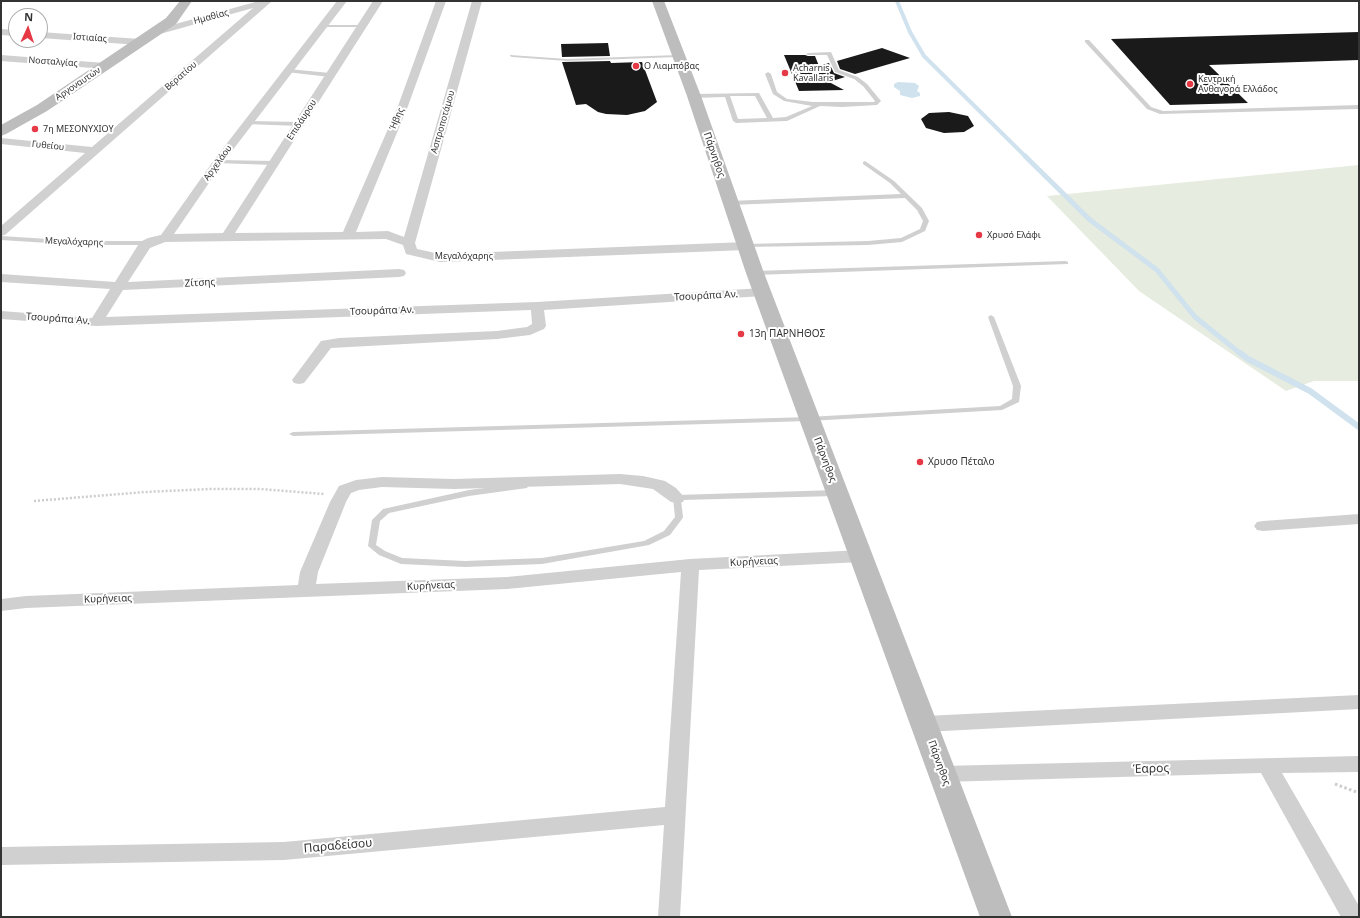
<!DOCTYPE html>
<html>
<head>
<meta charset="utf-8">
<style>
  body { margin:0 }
  #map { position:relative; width:1360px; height:918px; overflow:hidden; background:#fff; font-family:"Noto Sans",sans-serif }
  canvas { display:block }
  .frame { position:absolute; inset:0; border:2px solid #333; pointer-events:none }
  .north { position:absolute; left:8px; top:8px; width:40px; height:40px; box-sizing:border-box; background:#fff; border:1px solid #adadad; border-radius:50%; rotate:3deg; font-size:11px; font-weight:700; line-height:16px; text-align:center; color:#333 }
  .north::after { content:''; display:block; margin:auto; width:14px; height:18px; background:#e63946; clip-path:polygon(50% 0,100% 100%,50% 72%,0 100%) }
</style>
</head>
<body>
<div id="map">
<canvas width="1360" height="918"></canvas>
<div class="frame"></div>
<div class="north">N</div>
</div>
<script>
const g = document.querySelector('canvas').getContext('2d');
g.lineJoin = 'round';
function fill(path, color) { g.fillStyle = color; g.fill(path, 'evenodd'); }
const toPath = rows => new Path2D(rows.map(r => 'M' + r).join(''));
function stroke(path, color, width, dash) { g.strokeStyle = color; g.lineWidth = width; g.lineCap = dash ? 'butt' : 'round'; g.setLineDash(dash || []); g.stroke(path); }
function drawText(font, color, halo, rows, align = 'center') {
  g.font = font + ' "Noto Sans",sans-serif'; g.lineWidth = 4; g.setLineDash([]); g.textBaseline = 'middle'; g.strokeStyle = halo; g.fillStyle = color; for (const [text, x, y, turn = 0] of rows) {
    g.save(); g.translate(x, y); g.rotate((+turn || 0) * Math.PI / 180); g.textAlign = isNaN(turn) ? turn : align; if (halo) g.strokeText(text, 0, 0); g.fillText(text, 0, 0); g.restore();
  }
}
fill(toPath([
  [1359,165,1359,381,1314,381,1286,391,1139,291,1047,196]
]), '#e6ecdf');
fill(toPath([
  [898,82,915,83,919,86,917,91,920,93,920,96,912,98,900,95,900,91,894,87,894,84]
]), '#cfe2ee');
stroke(toPath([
  [897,1,910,32,924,56,1026,157]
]), '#cfe2ee', 4);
stroke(toPath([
  [1025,156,1090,220,1157,270,1195,317,1241,354]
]), '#cfe2ee', 5);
stroke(toPath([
  [1240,353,1248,359,1310,391,1359,427]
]), '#cfe2ee', 6);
fill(toPath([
  [1359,32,1359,60,1209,65,1248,103,1170,105,1111,39],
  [608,43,610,56,562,57,561,44],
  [882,48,910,58,855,74,840,69,837,61],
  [784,55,805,55,808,56,815,56,819,66,829,63,834,73,845,77,829,82,844,90,799,91],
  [610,61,611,63,642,62,657,102,645,111,627,115,606,114,598,112,586,104,576,105,562,62],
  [949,112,968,116,974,126,964,132,944,133,926,128,921,119,929,113]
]), '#1a1a1a');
stroke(toPath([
  [34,501,145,492,210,489,260,489,324,494]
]), '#cdcdcd', 2.5, [2, 2]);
stroke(toPath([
  [1335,784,1359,793]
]), '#cdcdcd', 3, [2.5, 2.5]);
fill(toPath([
  [321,25,362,25,364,26,362,27,323,27,321,26,321,25],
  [1085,40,1089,40,1151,107,1163,111,1359,105,1359,109,1160,114,1147,109,1085,42,1085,40],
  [831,52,839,70,858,77,867,84,881,101,877,105,842,107,820,106,787,121,736,123,733,121,725,97,694,98,691,96,694,94,759,93,773,118,786,117,812,106,784,101,773,94,765,74,768,72,771,74,777,92,787,99,813,102,874,102,875,101,863,86,854,79,835,72,827,55,808,55,806,54,808,53,831,52],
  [730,96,755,96,767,118,738,119,730,96],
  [510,55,567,59,678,55,680,56,678,57,567,61,512,57,510,56,510,55],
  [288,69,330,73,333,75,330,77,286,72,286,70,288,69],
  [248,121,299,122,302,124,299,126,246,124,245,123,248,121],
  [218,160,274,161,277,163,274,165,216,163,215,162,218,160],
  [865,161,894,181,922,208,929,221,925,231,902,242,868,245,744,247,744,245,746,244,868,241,901,238,920,229,923,221,917,210,905,198,730,205,727,203,730,201,901,194,890,183,863,164,863,162,865,161],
  [1,236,80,241,148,241,151,243,148,245,80,245,1,240,1,236],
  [1066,261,1068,262,1068,264,755,275,752,273,755,271,1066,261],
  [991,315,994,317,1021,386,1019,402,1002,410,809,421,293,436,289,434,293,432,809,417,1000,406,1012,399,1013,386,988,317,991,315],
  [524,483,528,486,527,488,469,496,389,513,380,521,376,545,385,551,402,558,465,561,542,558,644,541,664,531,675,517,673,498,677,495,836,490,840,493,836,496,681,500,683,517,682,519,670,535,649,545,542,564,465,567,401,564,379,555,368,546,372,520,383,509,469,490,524,483]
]), '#d0d0d0');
fill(toPath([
  [259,1,271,2,5,235,1,236,1,226,85,153,1,144,1,138,92,147,253,8,153,36,150,35,148,33,150,31,259,1],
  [337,1,347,1,222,164,174,234,223,233,373,1,383,1,235,233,343,232,398,106,436,1,446,1,408,106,356,232,388,231,404,237,472,1,482,1,415,243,417,249,440,254,746,242,751,243,752,246,751,249,746,250,440,262,406,254,403,245,386,239,165,242,150,248,128,282,399,269,404,270,406,273,404,276,399,277,123,290,106,317,537,302,763,288,768,289,770,292,768,295,763,296,544,310,546,326,544,329,530,335,497,339,331,348,304,383,299,384,294,383,292,380,321,341,339,338,497,331,527,327,532,324,531,310,96,326,1,319,1,311,92,318,110,289,1,282,1,274,115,282,140,242,148,238,161,235,214,160,337,1],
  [1,29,16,30,16,36,1,35,1,29],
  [40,32,140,39,145,42,140,45,40,38,40,32],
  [1,55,105,63,110,66,105,69,1,61,1,55],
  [620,474,643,476,665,481,676,488,685,498,683,502,677,503,671,502,653,489,620,484,454,489,382,487,359,490,351,493,346,502,318,572,316,584,507,577,690,559,861,550,867,552,870,556,867,560,861,562,699,570,680,917,658,917,664,825,284,860,1,865,1,847,284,842,665,807,681,572,507,589,26,608,1,611,1,599,26,596,298,585,300,572,330,502,339,486,356,480,382,477,454,479,620,474],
  [1359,514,1359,524,1263,531,1257,530,1254,526,1257,522,1263,521,1359,514],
  [1359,695,1359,709,925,732,918,729,915,724,918,719,925,716,1359,695],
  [1359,756,1359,772,1282,773,1359,906,1359,917,1341,917,1261,773,942,782,935,780,932,774,935,768,942,766,1359,756]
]), '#d0d0d0');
fill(toPath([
  [180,1,192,1,176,24,47,111,6,134,1,136,1,125,37,105,166,18,180,1],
  [652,1,664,1,701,96,764,273,1012,917,980,917,746,273,687,96,652,1]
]), '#bdbdbd');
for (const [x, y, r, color] of [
  [636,66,4,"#e63946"],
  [785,73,4,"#e63946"],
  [1190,84,4,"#e63946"],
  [35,129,4,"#e63946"],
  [979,235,4,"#e63946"],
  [741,334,4,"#e63946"],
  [920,462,4,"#e63946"]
]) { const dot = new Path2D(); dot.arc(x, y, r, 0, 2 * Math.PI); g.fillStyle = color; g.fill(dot); stroke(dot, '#fff', 1.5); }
drawText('9px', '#333', '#fff', [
  ["Ημαθίας",211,17,-15],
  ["Ιστιαίας",90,38,4],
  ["Νοσταλγίας",53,62,4],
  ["Βερατίου",181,76,-41],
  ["Αργοναυτών",78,84,-34],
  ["Ήβης",397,119,-67],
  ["Επιδάυρου",302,120,-57],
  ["Ασπροποτάμου",443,122,-74],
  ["Γυθείου",48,146,6],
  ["Αρχελάου",218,163,-54],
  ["Μεγαλόχαρης",74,242,2],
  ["Μεγαλόχαρης",464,256]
]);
drawText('9px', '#333', '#fff', [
  ["Ο Λιαμπόβας",644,66],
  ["Acharnis",793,68],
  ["Kavallaris",793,78],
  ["Κεντρική",1198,79],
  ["Ανθαγορά Ελλάδος",1198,89],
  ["7η ΜΕΣΟΝΥΧΙΟΥ",43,129],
  ["Χρυσό Ελάφι",987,235]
], 'left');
drawText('10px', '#333', '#fff', [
  ["Πάρνηθος",714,155,71],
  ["Ζίτσης",200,283,-3],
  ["Τσουράπα Αν.",706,296,-3],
  ["Τσουράπα Αν.",382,311,-2],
  ["Τσουράπα Αν.",58,319,4],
  ["Πάρνηθος",825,460,69],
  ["Κυρήνειας",754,562,-3],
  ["Κυρήνειας",431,586,-3],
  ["Κυρήνειας",108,599,-2],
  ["Πάρνηθος",939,763,70]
]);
drawText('10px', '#333', '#fff', [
  ["13η ΠΑΡΝΗΘΟΣ",749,334],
  ["Χρυσο Πέταλο",928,462]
], 'left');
drawText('12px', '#333', '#fff', [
  ["Έαρος",1151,769,-2],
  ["Παραδείσου",338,846,-5]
]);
</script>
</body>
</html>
